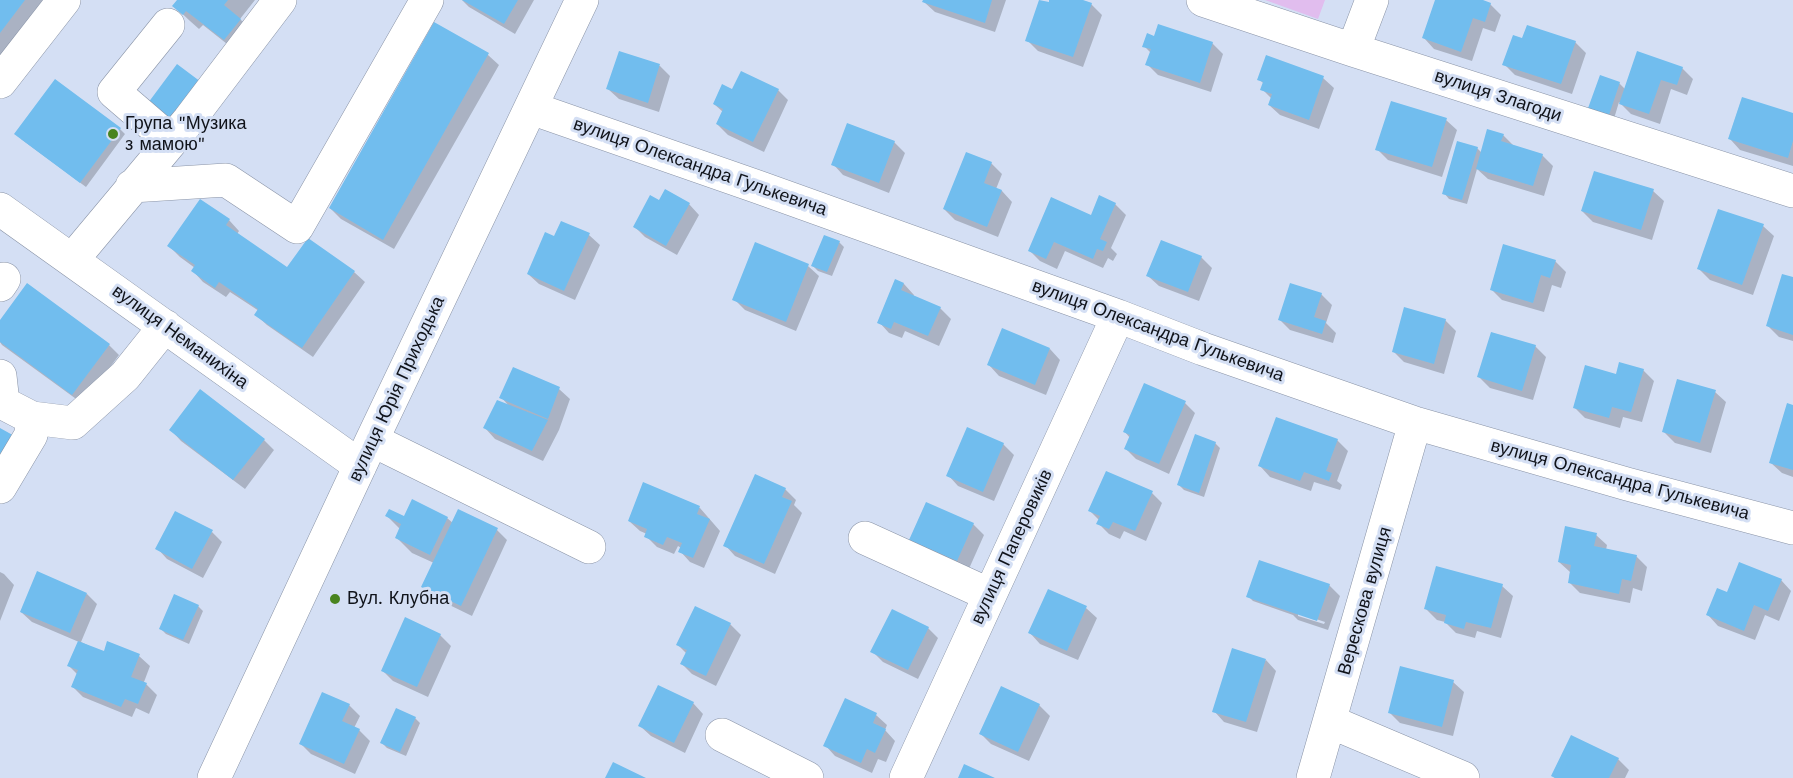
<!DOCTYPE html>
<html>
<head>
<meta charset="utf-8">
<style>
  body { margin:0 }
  canvas { display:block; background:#d4dff4 }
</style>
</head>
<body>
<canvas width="1793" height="778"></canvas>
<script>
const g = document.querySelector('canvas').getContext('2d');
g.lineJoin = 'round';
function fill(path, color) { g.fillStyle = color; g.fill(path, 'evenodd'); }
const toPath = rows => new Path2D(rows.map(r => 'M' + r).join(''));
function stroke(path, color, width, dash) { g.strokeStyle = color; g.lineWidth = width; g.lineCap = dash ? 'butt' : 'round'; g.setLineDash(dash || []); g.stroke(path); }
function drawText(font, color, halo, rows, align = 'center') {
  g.font = font + ' "Work Sans",sans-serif'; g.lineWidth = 6; g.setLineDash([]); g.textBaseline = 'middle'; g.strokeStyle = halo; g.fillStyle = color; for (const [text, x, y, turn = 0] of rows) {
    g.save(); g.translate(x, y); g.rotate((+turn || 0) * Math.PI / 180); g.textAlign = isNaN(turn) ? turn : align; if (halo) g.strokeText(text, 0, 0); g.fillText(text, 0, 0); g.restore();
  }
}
fill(toPath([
  [1265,0,1325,0,1318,19]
]), '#e1bdee');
fill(toPath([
  [0,0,43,0,0,58],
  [179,0,255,0,240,19,256,35,241,55,203,25,199,29,190,21,174,6],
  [462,0,534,0,515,34,469,7],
  [925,0,1006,0,995,32,935,12,924,2],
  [1051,0,1078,0,1091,4,1102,15,1083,67,1038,51,1027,40],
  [1436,0,1479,0,1490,4,1501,15,1495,32,1483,28,1472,61,1434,49,1424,38],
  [435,24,488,55,499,65,394,249,341,219,330,208],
  [1155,38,1212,43,1223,54,1211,92,1158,75,1147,64,1151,53,1144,46],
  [1575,42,1586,53,1572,94,1515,75,1504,64],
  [620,52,660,66,670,76,659,112,619,99,608,89],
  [1682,68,1693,79,1687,95,1671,89,1660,124,1631,114,1619,102,1613,122,1594,115,1619,83,1625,89],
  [1323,78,1334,88,1319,129,1280,115,1269,105,1272,99,1262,89,1264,84,1259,79],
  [778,90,788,100,764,152,728,135,717,124,723,112,714,104,733,91],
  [1793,114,1793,166,1740,150,1730,139],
  [1446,120,1457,130,1442,177,1388,160,1377,149],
  [120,129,125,134,86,187,21,139],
  [1503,135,1514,146,1542,155,1553,166,1544,196,1488,179,1477,169,1467,204,1449,199,1444,193,1477,148,1482,153],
  [894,142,905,153,889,193,843,175,833,164],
  [991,163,1002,174,996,189,1002,191,1012,202,998,237,955,220,944,209],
  [1653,191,1664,201,1652,240,1593,222,1582,211],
  [659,202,689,204,699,215,677,255,645,237,635,227],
  [1115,204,1126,215,1111,248,1117,254,1113,261,1108,258,1103,268,1065,251,1057,269,1040,261,1030,251],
  [229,220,239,231,237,234,288,269,354,272,365,282,313,357,267,325,256,315,259,311,230,292,226,297,203,282,193,271,195,268,180,257,169,246],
  [1763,226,1774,236,1753,295,1710,280,1699,269],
  [589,235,600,245,575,300,539,284,528,274,555,238],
  [839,242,844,247,832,276,818,271,813,266],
  [1201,257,1212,268,1199,301,1159,286,1148,276],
  [1555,261,1566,272,1561,288,1552,285,1544,312,1502,300,1491,289],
  [808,266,819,276,796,331,745,310,734,299],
  [1793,279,1793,341,1779,337,1768,326],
  [896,281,904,284,914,295,913,297,940,308,951,319,939,346,905,331,902,338,889,333,879,322],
  [1321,294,1332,305,1326,323,1336,333,1333,343,1290,330,1280,320],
  [1445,320,1456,331,1444,374,1404,362,1394,352],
  [0,323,109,345,119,355,83,404,2,345,0,342],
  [1535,346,1546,357,1533,400,1490,388,1479,377],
  [1050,349,1060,360,1046,395,999,376,989,365],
  [514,369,559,389,570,399,559,430,543,461,495,439,485,428,509,406,501,397],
  [1643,370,1654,381,1642,422,1623,417,1620,428,1585,418,1575,408,1617,376],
  [1715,392,1726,402,1711,453,1675,443,1664,432],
  [1185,403,1195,413,1169,474,1136,459,1126,449,1130,438,1125,432],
  [1793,407,1793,477,1782,473,1771,463],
  [171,430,264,440,274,450,245,489,181,441],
  [1337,440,1348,451,1337,481,1342,485,1340,490,1314,482,1311,491,1270,477,1260,466],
  [1215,443,1220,448,1204,497,1184,490,1179,485],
  [1003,444,1014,455,994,501,958,486,948,475],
  [644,484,700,508,720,531,704,568,690,562,680,551,681,548,678,546,674,554,657,547,646,536,647,534,640,531,629,521],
  [785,489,796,500,794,505,802,513,775,574,735,556,725,545],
  [1152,493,1162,503,1146,541,1124,531,1120,539,1109,534,1098,523,1099,520,1090,511],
  [387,516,405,518,447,518,453,523,497,530,507,540,472,616,433,597,422,587,434,563,412,553,396,537,400,529],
  [973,524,984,535,968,571,922,550,911,540],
  [212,532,222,542,203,578,167,559,157,548],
  [1596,535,1607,545,1606,550,1636,556,1647,567,1642,591,1633,588,1630,603,1580,593,1569,582,1570,572,1559,562],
  [0,572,4,574,14,585,0,621],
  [1781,580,1791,591,1779,621,1765,615,1755,640,1718,626,1708,615,1728,594],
  [1329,585,1340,596,1328,630,1298,620,1293,615,1253,601,1248,596],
  [1298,613,1325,622,1324,624,1298,616],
  [1502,586,1513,596,1501,638,1477,631,1475,638,1456,633,1445,622,1437,620,1426,609],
  [87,594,97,604,81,642,104,653,108,643,139,656,150,666,144,682,157,695,149,714,136,708,132,717,83,697,72,686,77,674,69,666,79,642,32,622,21,612],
  [198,606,203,611,189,644,166,634,161,629],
  [1086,608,1097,618,1078,660,1040,644,1030,633],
  [730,624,741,635,716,686,692,674,682,664,687,654,678,645],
  [928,628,938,638,918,679,883,662,872,651],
  [440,635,451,646,428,697,393,681,382,670],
  [1266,660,1276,671,1257,732,1224,722,1214,711],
  [1453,682,1464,692,1453,736,1400,723,1389,712],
  [693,703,703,714,685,753,651,736,640,726],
  [349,705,360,716,354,728,359,730,370,741,355,774,311,754,301,744],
  [1039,705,1050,716,1029,761,991,744,981,734],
  [876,715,887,725,885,730,895,741,886,762,878,759,872,773,835,756,825,745],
  [415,718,420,723,406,756,387,748,382,743],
  [1618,759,1629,770,1625,778,1555,778,1553,776]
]), '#0003');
fill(toPath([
  [0,0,25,0,0,33],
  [177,0,228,0,224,5,241,19,224,40,186,11,183,15,172,6],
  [462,0,518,0,504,24],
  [923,0,992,0,985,23,922,2],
  [1039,0,1049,2,1049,0,1083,0,1092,3,1073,57,1025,41],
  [1435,0,1483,0,1491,3,1485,22,1473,18,1461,52,1422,38],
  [434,22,489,53,383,240,329,208],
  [1158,24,1213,42,1200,83,1145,65,1151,49,1142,47,1147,33,1154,36],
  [1527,25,1576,41,1561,84,1502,65,1513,35,1522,38],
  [619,51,660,64,648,103,606,89],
  [1637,51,1683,67,1677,85,1661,80,1649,114,1619,104],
  [1266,55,1324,76,1309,120,1268,105,1272,94,1260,90,1263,82,1257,80],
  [177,64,205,85,176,124,148,103],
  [741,71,779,89,753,142,716,124,723,109,713,104,722,84,732,89],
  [1600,75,1620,82,1608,118,1587,111],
  [55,79,121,128,80,183,14,134],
  [1742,97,1793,113,1793,141,1788,158,1728,139],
  [1391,101,1447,118,1432,167,1375,150],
  [847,123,895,141,879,183,831,165],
  [1487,129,1504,134,1501,141,1543,154,1533,186,1476,169],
  [1457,141,1478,147,1462,200,1442,194],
  [966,152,992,162,984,183,1002,190,987,227,943,209],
  [1594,171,1654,189,1641,230,1581,211],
  [665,189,690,203,666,246,633,227,650,195,659,200],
  [1099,195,1116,203,1100,239,1107,242,1103,251,1097,249,1093,259,1054,242,1046,259,1028,251,1051,197,1091,215],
  [200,199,230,219,226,225,287,267,308,238,355,271,302,348,254,315,258,309,219,282,215,288,191,271,195,265,167,246],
  [1718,209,1764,224,1742,285,1697,269],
  [561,221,590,233,564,291,527,274,545,232,554,236],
  [824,235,840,241,827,272,811,266],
  [1161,240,1202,256,1188,292,1146,276],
  [755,242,809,264,786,322,732,300],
  [1503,244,1556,260,1550,278,1541,275,1533,303,1490,290],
  [1782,274,1793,277,1793,335,1766,326],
  [895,279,904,283,901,290,941,307,928,336,894,322,891,329,877,323],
  [27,283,110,344,72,395,0,342,0,320],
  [1290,283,1322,293,1314,317,1326,321,1322,334,1278,320],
  [1404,307,1446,319,1434,364,1392,352],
  [1002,328,1050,348,1035,385,987,365],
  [1491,332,1536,345,1522,391,1477,377],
  [1619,362,1644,369,1631,412,1612,407,1609,418,1573,408,1585,365,1616,374],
  [513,367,560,387,548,419,499,398],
  [1677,379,1716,390,1700,443,1662,432],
  [1144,383,1186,401,1159,464,1124,449,1130,435,1123,432],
  [200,389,265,439,233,480,169,430],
  [497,400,548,420,532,451,483,428],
  [1787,403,1793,405,1793,470,1769,463],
  [1276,417,1338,439,1326,471,1332,473,1329,481,1304,472,1300,481,1258,466],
  [967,427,1004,443,983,492,946,476],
  [0,428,18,438,0,469],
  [1195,434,1216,442,1199,493,1177,485],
  [1106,471,1153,491,1135,531,1113,522,1109,529,1096,524,1100,516,1088,511],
  [755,474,786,488,782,497,792,501,764,564,723,546],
  [643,482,700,506,697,514,710,519,693,558,678,552,682,543,667,537,663,545,644,537,647,529,628,521],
  [412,499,448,517,430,555,395,538,401,524,385,516,389,509,404,516],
  [926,502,974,523,957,561,909,540],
  [458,509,498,528,461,606,421,587],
  [175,511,213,530,192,569,155,549],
  [1565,526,1597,533,1594,546,1637,555,1631,581,1622,579,1619,594,1568,583,1571,565,1558,562],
  [1259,560,1330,584,1317,621,1246,597],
  [1739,562,1782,579,1768,611,1754,605,1744,631,1706,615,1717,588,1727,592],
  [1436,566,1503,584,1491,628,1466,622,1464,629,1444,623,1446,615,1424,609],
  [37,571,87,593,70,633,20,612],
  [1048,589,1087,606,1067,651,1028,633],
  [174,594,199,605,183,640,159,629],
  [695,606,731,623,706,676,680,664,687,650,676,645],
  [892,609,929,627,908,670,870,652],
  [405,617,441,634,417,687,381,671],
  [78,641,104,651,107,641,140,654,131,677,147,683,138,704,125,699,121,707,71,687,78,670,67,666],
  [1232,648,1266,659,1246,722,1212,712],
  [1400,666,1454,680,1442,727,1388,713],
  [658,685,694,702,674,743,638,726],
  [1001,686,1040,704,1018,752,979,734],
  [322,692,350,704,342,721,360,729,344,764,299,744],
  [845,698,877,713,873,723,886,729,875,753,867,749,861,763,823,746],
  [396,708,416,717,400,752,380,743],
  [1571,735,1619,758,1609,778,1555,778,1551,776],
  [613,762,646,778,605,778],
  [964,764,995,778,958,778]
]), '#71bdee');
const minor = toPath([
  [1203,0,1353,50,1793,191],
  [1353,50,1372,0],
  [0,82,64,0],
  [531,108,758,187,1118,316,1203,349,1415,423,1627,484,1793,528],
  [166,145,157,129,114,92,168,25],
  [132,186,226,180,297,227,427,0],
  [0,209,360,466],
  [72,260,189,120,280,0],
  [0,285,4,279],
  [0,376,3,403,32,418,31,435,0,487],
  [32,418,73,423,125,376,165,326],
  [372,440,589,547],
  [865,538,990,595],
  [1331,722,1463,778],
  [722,735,807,778],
  [214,778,372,440,582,0],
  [906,778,1118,316],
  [1313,778,1415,423]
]);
stroke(minor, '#8a94a7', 34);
stroke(minor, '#fff', 33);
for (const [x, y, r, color] of [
  [113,134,6,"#49841f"],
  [335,599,6,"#49841f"]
]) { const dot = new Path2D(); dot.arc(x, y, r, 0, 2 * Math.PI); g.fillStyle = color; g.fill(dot); stroke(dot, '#d4dff4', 2); }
drawText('18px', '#10131a', '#d4dff4', [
  ["вулиця Злагоди",1498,96,18],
  ["вулиця Олександра Гулькевича",700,167,19],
  ["вулиця Олександра Гулькевича",1158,331,20],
  ["вулиця Неманихіна",180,337,36],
  ["вулиця Юрія Приходька",397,389,-65],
  ["вулиця Олександра Гулькевича",1620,480,15],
  ["вулиця Паперовиків",1012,547,-65],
  ["Верескова вулиця",1365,601,-74]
]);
drawText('18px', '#10131a', '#d4dff4', [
  ["Група \"Музика",125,124],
  ["з мамою\"",125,145],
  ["Вул. Клубна",347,599]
], 'left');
</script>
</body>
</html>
